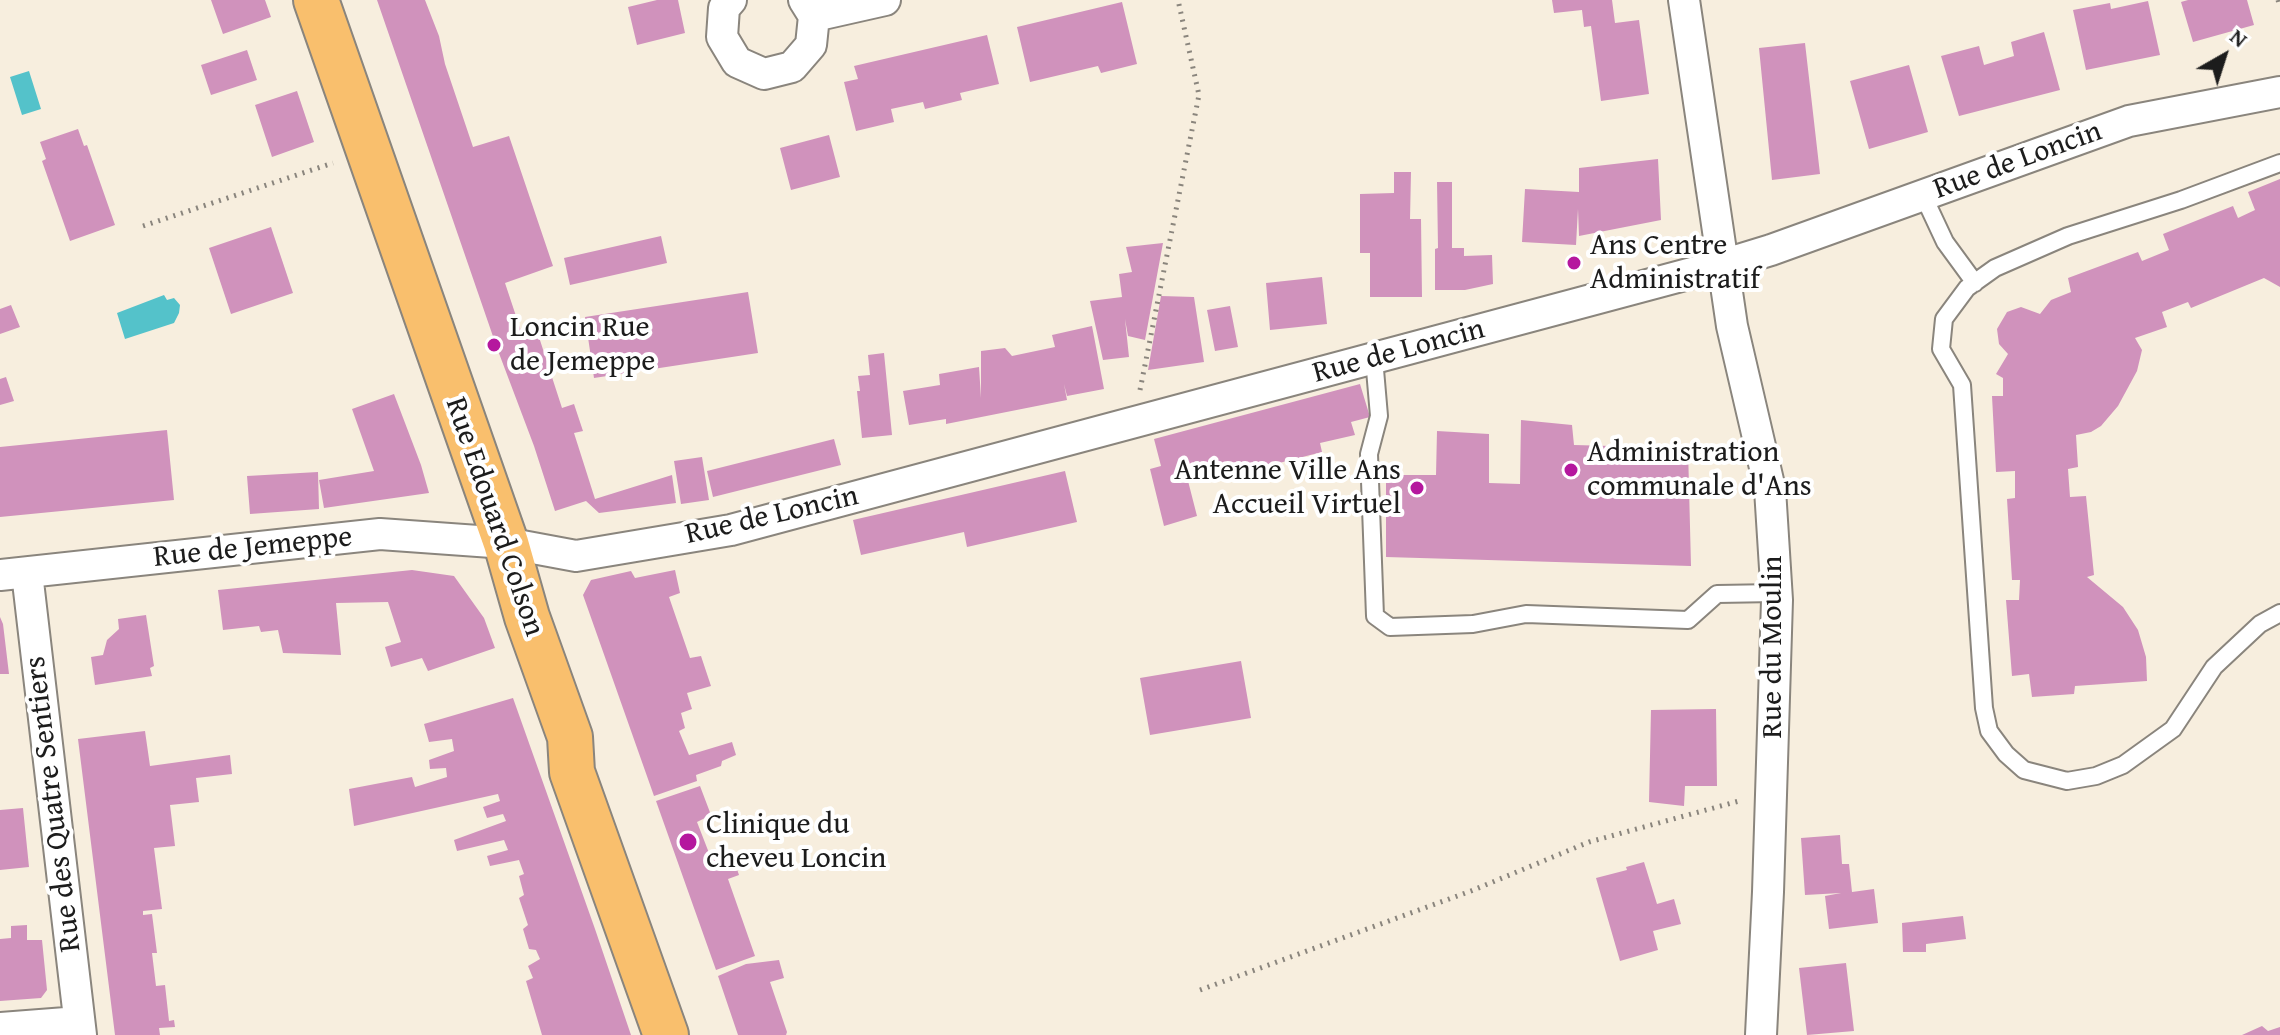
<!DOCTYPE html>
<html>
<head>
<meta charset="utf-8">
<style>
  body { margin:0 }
  #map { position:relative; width:2280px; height:1035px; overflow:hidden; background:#f7eede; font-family:"Gentium Book Plus",serif }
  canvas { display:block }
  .north { position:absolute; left:2184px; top:16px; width:80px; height:80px; -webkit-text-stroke:6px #fff; paint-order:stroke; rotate:39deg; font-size:22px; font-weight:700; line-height:32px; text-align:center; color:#1c1c1c }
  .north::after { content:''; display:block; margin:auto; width:28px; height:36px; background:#1c1c1c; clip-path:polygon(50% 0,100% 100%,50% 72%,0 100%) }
</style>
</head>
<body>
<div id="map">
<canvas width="2280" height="1035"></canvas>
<div class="north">N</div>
</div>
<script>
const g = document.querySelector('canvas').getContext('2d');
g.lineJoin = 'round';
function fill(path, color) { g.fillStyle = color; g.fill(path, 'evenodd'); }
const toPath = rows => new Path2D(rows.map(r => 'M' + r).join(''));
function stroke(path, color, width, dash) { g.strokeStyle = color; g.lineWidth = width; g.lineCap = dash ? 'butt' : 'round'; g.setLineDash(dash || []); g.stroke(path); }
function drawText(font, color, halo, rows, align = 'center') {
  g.font = font + ' "Gentium Book Plus",serif'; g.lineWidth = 8; g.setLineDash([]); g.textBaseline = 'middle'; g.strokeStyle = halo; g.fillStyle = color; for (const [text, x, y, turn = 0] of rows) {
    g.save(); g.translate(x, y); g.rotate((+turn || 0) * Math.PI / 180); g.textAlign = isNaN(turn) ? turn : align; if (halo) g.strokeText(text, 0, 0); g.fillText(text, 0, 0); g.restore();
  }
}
fill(toPath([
  [29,71,41,109,22,115,10,77],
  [164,295,167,300,174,298,180,305,179,313,174,323,125,339,117,313]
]), '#54c2ca');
fill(toPath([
  [211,0,265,0,271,17,223,34],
  [377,0,425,0,439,36,445,64,473,147,509,136,553,266,505,283,524,340,538,334,562,408,574,404,583,431,574,433,595,499,672,475,676,503,599,513,586,501,555,511,534,446,497,348],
  [657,0,678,0,685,33,637,45,628,7],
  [1552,0,1612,0,1615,23,1639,20,1649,94,1601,101,1591,26,1584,27,1582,10,1554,13],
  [2188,0,2247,0,2254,25,2193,42,2181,2],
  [2148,1,2160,55,2086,70,2073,10,2110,3,2111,9],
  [1122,2,1137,64,1101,73,1098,66,1030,82,1017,27],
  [2044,32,2060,90,1959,116,1941,56,1979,46,1984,65,2014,56,2011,42],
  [987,35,999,84,960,93,962,100,925,109,923,102,891,109,894,122,856,131,844,82,858,79,854,66],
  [1805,43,1820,174,1772,180,1759,48],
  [247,50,257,80,211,95,201,65],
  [1909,65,1928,132,1869,149,1850,81],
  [297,91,314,142,272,157,255,105],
  [78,129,84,146,87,145,115,225,70,241,42,161,46,159,40,142],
  [829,135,840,177,791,190,780,148],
  [1658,159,1661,220,1579,236,1578,209,1576,245,1522,242,1525,189,1579,192,1579,168],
  [1394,172,1411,172,1410,219,1421,219,1422,297,1370,297,1370,253,1360,253,1360,194,1394,193],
  [2280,179,2280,287,2264,278,2191,308,2188,302,2162,312,2167,327,2135,338,2142,350,2137,371,2118,406,2101,426,2091,432,2076,435,2078,467,2068,469,2070,497,2086,496,2094,575,2087,577,2123,607,2138,630,2146,657,2147,681,2075,686,2074,694,2032,697,2029,674,2012,676,2006,600,2019,600,2020,580,2012,580,2007,499,2015,498,2015,471,1996,472,1992,396,2003,396,2003,378,1996,374,2008,354,1999,344,1997,329,2007,312,2021,307,2040,314,2051,300,2071,292,2068,278,2138,252,2142,261,2169,250,2163,234,2233,206,2238,218,2255,210,2248,192],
  [1437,182,1452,182,1452,248,1464,248,1464,256,1492,255,1493,284,1465,290,1435,290,1435,249,1438,248],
  [271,227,293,293,231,314,209,248],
  [661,236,667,263,570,285,564,258],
  [1163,243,1145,340,1128,336,1125,319,1129,357,1103,360,1090,301,1122,297,1119,274,1132,272,1126,247],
  [1322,277,1327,324,1270,330,1266,283],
  [748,292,758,353,594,378,585,317],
  [1161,296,1194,297,1204,362,1148,370],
  [11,305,20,327,0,334,0,309],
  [1230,306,1238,347,1215,351,1207,310],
  [1092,326,1104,389,1067,396,1064,384,1067,400,946,424,946,419,909,425,903,391,940,385,939,374,979,367,981,398,981,351,1005,348,1012,356,1055,347,1052,335],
  [884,353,892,435,862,438,857,391,860,391,858,376,870,375,868,355],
  [6,377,14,401,0,405,0,379],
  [1360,384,1370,417,1351,422,1355,435,1320,443,1322,452,1283,462,1238,473,1235,465,1187,477,1197,516,1164,526,1150,469,1161,466,1154,439],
  [394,394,421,465,429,493,324,508,319,480,374,471,352,409],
  [1521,420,1572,425,1574,445,1688,448,1691,566,1386,557,1386,475,1436,475,1437,431,1489,434,1489,483,1520,484],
  [167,430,174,500,0,517,0,447],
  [834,439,841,465,713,497,707,471],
  [702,457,709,500,681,504,674,461],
  [1065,471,1077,522,967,547,964,532,861,555,853,520],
  [318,472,319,509,250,514,247,476],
  [412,570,454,576,484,618,495,648,428,671,422,658,391,667,385,647,401,642,388,602,336,603,341,655,283,653,278,630,261,632,259,626,223,630,218,590],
  [675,570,680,593,669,597,690,658,701,656,711,686,687,693,692,709,681,713,685,728,679,731,689,755,732,742,736,755,722,761,721,766,696,775,697,781,654,796,583,595,591,580,631,571,635,578],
  [146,615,154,666,150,668,152,676,95,685,91,657,103,655,107,640,119,629,118,619],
  [0,617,3,624,9,674,0,674],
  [1241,661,1251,718,1150,735,1140,678],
  [513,698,595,929,631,1035,542,1035,526,981,533,978,528,966,540,959,536,950,529,949,523,929,528,925,519,898,524,895,519,876,524,874,519,860,490,866,487,856,508,850,504,840,457,851,454,840,506,821,503,814,487,818,483,807,500,801,498,794,354,826,349,789,412,777,415,787,447,777,446,768,430,769,429,760,454,751,452,739,429,742,424,724],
  [1716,709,1717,786,1685,786,1684,806,1649,802,1651,710],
  [145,731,150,766,230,755,232,774,196,778,199,802,170,805,175,846,154,848,162,909,143,911,143,915,152,914,157,953,152,953,156,986,165,985,169,1021,174,1020,175,1027,159,1028,160,1035,115,1035,78,739],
  [700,786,711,815,697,822,709,853,721,849,727,862,734,860,739,875,728,879,755,956,716,970,656,801],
  [23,808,29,867,0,870,0,810],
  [1840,835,1842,864,1849,864,1852,892,1874,889,1878,923,1829,929,1825,896,1841,893,1805,895,1801,838],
  [1644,862,1657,904,1674,899,1681,924,1653,931,1658,950,1620,961,1596,878,1627,870,1626,867],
  [1963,916,1966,939,1926,944,1926,952,1903,952,1902,923],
  [27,925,27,940,42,940,47,990,41,998,0,1001,0,939,11,938,11,926],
  [779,960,784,978,770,982,787,1032,786,1035,738,1035,718,976,746,964],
  [1846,963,1854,1031,1807,1035,1799,968],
  [2262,1026,2268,1031,2280,1027,2280,1035,2242,1035]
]), '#d092bc');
const service = toPath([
  [2280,163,2181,200,2068,236,1995,268,1967,288,1944,319,1941,349,1962,385,1984,708,1989,731,2006,754,2024,770,2067,781,2096,776,2123,765,2173,729,2214,667,2260,624,2280,613],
  [1923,195,1945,242,1975,283],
  [1374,358,1379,416,1369,454,1375,616,1390,627,1473,624,1526,614,1688,620,1717,594,1776,593]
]);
const minor = toPath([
  [731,0,724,8,722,37,737,62,764,74,792,67,811,45,814,16,804,0],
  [1684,0,1732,326,1770,489,1777,600,1768,892,1761,1035],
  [814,16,885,0],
  [27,573,81,1035],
  [0,575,380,534,506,543,576,556,731,530,1722,265,1771,250,2129,121,2280,92],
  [0,1028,79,1022]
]);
const primary = toPath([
  [316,0,506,543,527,617,570,737,572,772,666,1035]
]);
stroke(service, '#8a857d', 20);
stroke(minor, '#8a857d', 34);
stroke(primary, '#8a857d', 48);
stroke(toPath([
  [2278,0,2280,7],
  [143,226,333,163],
  [1140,390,1199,95,1178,0],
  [1200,990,1471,891,1589,842,1739,801]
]), '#8a857d', 5, [2, 6]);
stroke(service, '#fff', 16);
stroke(minor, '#fff', 30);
stroke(primary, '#f9bf6d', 44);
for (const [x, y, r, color] of [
  [1574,263,8,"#b5179e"],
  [494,345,8,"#b5179e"],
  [1571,470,8,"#b5179e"],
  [1417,488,8,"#b5179e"],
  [688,842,10,"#b5179e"]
]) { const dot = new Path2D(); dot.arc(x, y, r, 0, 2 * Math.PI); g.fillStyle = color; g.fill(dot); stroke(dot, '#fff', 3); }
drawText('30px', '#1c1c1c', '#fff', [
  ["Rue de Loncin",2018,161,-20],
  ["Rue de Loncin",1399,352,-15],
  ["Rue de Loncin",772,516,-13],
  ["Rue Edouard Colson",494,517,71],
  ["Rue de Jemeppe",253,548,-6],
  ["Rue du Moulin",1773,647,-90],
  ["Rue des Quatre Sentiers",54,804,-97]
]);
drawText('30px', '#1c1c1c', '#fff', [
  ["Ans Centre",1590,246],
  ["Administratif",1590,280],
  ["Loncin Rue",510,328],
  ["de Jemeppe",510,362],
  ["Administration",1587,453],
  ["communale d'Ans",1587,487],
  ["Antenne Ville Ans",1401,471,"right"],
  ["Accueil Virtuel",1401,505,"right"],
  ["Clinique du",706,825],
  ["cheveu Loncin",706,859]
], 'left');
</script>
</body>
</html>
